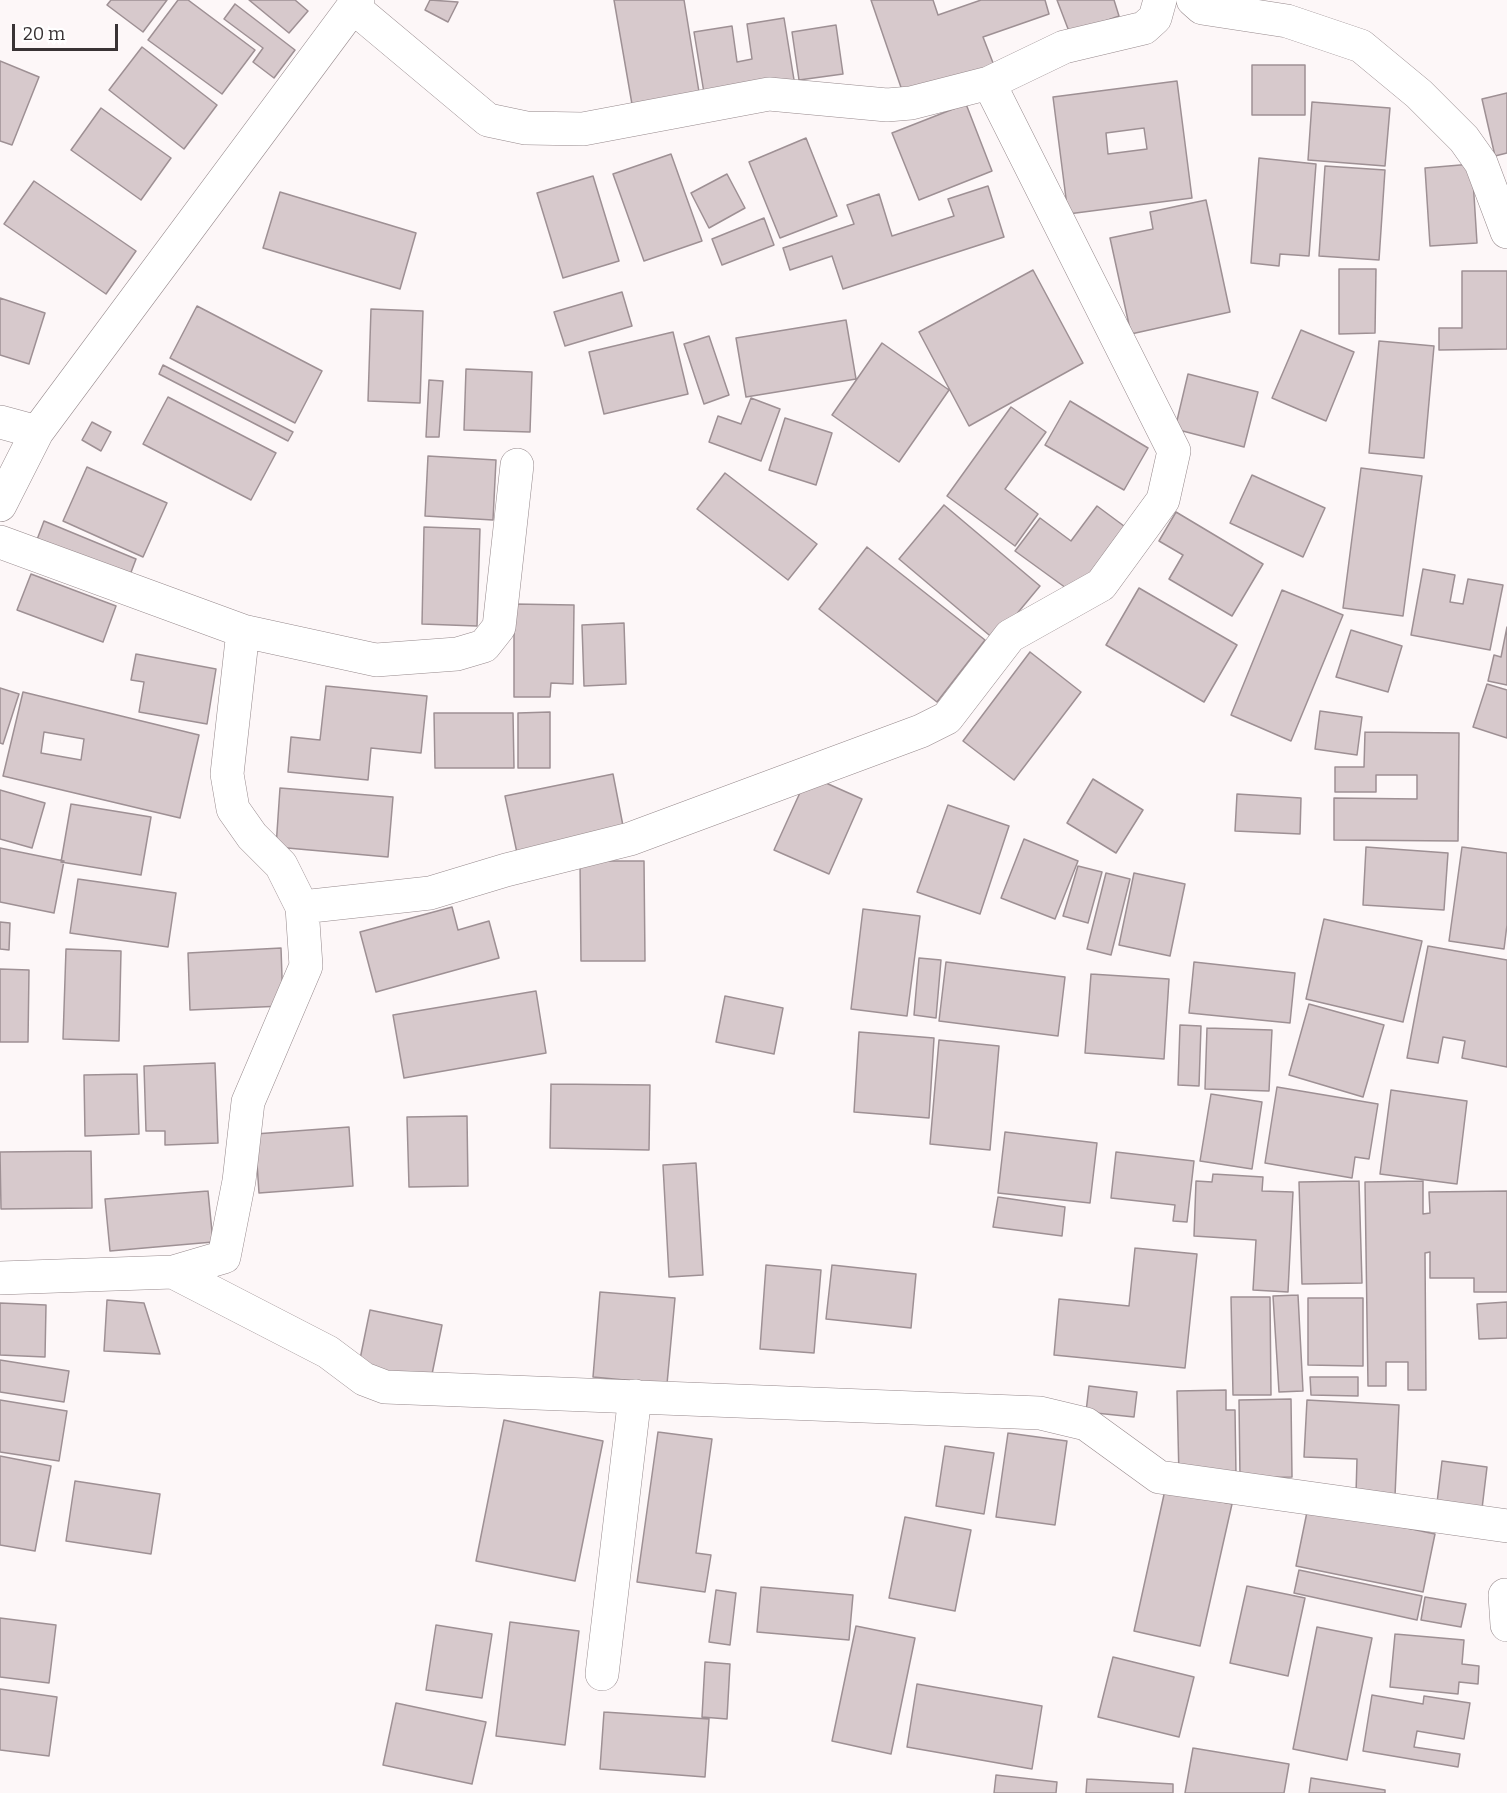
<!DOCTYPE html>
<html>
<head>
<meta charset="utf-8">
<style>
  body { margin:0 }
  #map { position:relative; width:1507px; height:1793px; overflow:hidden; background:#fdf7f8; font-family:Bitter,serif }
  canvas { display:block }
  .scale { position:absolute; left:12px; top:24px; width:106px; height:27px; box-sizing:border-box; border:3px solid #393335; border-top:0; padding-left:8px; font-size:18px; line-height:21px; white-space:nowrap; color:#393335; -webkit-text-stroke:4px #fff; paint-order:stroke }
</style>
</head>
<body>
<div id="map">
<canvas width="1507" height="1793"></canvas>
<div class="scale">20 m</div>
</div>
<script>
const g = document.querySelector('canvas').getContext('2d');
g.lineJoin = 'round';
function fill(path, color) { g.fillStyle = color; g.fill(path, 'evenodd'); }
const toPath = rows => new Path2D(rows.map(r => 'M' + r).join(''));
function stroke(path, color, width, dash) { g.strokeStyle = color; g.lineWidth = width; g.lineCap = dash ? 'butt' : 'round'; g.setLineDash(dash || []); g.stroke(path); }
const building = toPath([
  [111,0,167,0,143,32,107,5,111,0],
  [178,0,188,0,255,50,222,94,148,40,178,0],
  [249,0,295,0,308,11,289,33,249,0],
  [430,0,458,2,448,22,425,10,430,0],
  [614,0,684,0,700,98,633,110,614,0],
  [871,0,933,0,938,15,981,0,1045,0,1049,14,983,37,995,68,905,99,871,0],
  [1057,0,1114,0,1119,16,1070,34,1057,0],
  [235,4,295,50,274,78,253,62,263,48,224,19,235,4],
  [784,18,795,86,705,99,694,32,732,26,737,62,752,59,747,24,784,18],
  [836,25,843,74,799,80,792,32,836,25],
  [142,47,217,105,184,149,109,90,142,47],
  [0,61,39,77,12,145,0,141,0,61],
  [1252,65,1305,65,1305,115,1252,115,1252,65],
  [1177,81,1192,198,1068,214,1053,97,1177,81],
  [1144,128,1147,149,1108,154,1106,133,1144,128],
  [1507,93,1507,153,1495,156,1482,99,1507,93],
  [1312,102,1390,108,1385,166,1308,160,1312,102],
  [966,104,992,171,919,200,892,133,966,104],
  [101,108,171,158,141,200,71,150,101,108],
  [806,138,837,216,780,238,749,162,806,138],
  [671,154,702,241,644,261,613,174,671,154],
  [1259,158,1316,164,1309,256,1280,254,1279,266,1251,263,1259,158],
  [1472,164,1477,243,1430,246,1425,168,1472,164],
  [1325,166,1385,170,1379,260,1319,256,1325,166],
  [727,174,745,208,709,228,691,193,727,174],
  [593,176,619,261,563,278,537,193,593,176],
  [34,181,136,251,106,294,4,224,34,181],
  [988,186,1004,237,843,289,832,256,790,270,783,248,854,224,847,205,879,194,892,236,954,216,948,199,988,186],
  [280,192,416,233,400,289,263,248,280,192],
  [1206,200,1230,312,1131,334,1110,238,1153,229,1150,212,1206,200],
  [764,218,774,245,722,265,712,239,764,218],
  [1339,269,1376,269,1375,333,1339,334,1339,269],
  [1033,270,1083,363,969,426,919,332,1033,270],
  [1462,271,1507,271,1507,349,1439,350,1439,328,1462,328,1462,271],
  [622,292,632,326,565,346,554,312,622,292],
  [0,298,45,313,29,364,0,355,0,298],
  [197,306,322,371,295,423,170,358,197,306],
  [371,309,423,311,420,403,368,401,371,309],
  [846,320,856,379,746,397,736,338,846,320],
  [1301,330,1354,352,1326,421,1272,398,1301,330],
  [673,332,688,394,604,414,589,352,673,332],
  [709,336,729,395,704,404,684,344,709,336],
  [1379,341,1434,346,1424,458,1369,453,1379,341],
  [882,343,949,390,899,462,832,415,882,343],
  [163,365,293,432,288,441,159,374,163,365],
  [466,369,532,372,530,432,464,430,466,369],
  [1188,374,1258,392,1244,447,1175,429,1188,374],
  [429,380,443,381,439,437,426,437,429,380],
  [168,397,276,453,251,500,143,444,168,397],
  [751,398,780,409,761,461,709,442,718,416,741,424,751,398],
  [1070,401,1148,448,1124,490,1045,445,1070,401],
  [1011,407,1046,432,1005,489,1038,514,1015,546,947,496,1011,407],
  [785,418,832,433,816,485,769,470,785,418],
  [92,422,111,432,101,451,82,440,92,422],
  [428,456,496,460,493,520,425,516,428,456],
  [87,467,167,503,143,557,63,521,87,467],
  [1361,468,1422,476,1403,616,1343,608,1361,468],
  [725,473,817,544,788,580,697,509,725,473],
  [1252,475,1325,508,1303,557,1230,523,1252,475],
  [944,505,1040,586,995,640,899,559,944,505],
  [1097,506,1128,529,1077,596,1015,551,1040,518,1071,541,1097,506],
  [1176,512,1263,564,1232,616,1169,579,1183,555,1159,541,1176,512],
  [44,521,136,559,127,583,35,545,44,521],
  [424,527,480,529,477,626,422,624,424,527],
  [867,547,985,640,937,702,819,609,867,547],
  [1423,569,1455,575,1450,602,1463,604,1468,579,1503,585,1490,650,1411,635,1423,569],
  [31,574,116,606,103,642,17,610,31,574],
  [1139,588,1237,645,1204,702,1106,645,1139,588],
  [1282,590,1343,615,1291,741,1231,715,1282,590],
  [514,604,574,605,573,684,551,683,550,697,514,697,514,604],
  [624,623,626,684,584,686,582,625,624,623],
  [1507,627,1507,685,1488,681,1494,655,1501,657,1507,627],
  [1351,630,1402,646,1388,692,1336,677,1351,630],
  [1030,652,1081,692,1014,780,963,741,1030,652],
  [136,654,216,669,207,724,139,712,144,682,131,680,136,654],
  [1487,684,1507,690,1507,738,1473,727,1487,684],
  [326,686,427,696,421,753,371,748,368,780,288,772,291,737,320,740,326,686],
  [0,688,19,694,3,744,0,743,0,688],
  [23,692,199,735,180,818,3,776,23,692],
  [44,732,84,739,81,760,41,753,44,732],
  [1320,711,1362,717,1357,755,1315,749,1320,711],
  [550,712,550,768,518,768,518,713,550,712],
  [434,713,513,713,514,768,435,768,434,713],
  [1365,732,1459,733,1458,841,1334,840,1334,798,1417,799,1417,775,1376,775,1376,792,1335,792,1335,767,1364,767,1365,732],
  [613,774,624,831,517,853,505,796,613,774],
  [808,775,862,799,829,874,774,850,808,775],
  [1093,779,1143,810,1116,853,1067,823,1093,779],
  [280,788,393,797,388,857,276,847,280,788],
  [0,790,45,803,32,848,0,839,0,790],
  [1237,794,1301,798,1300,834,1235,831,1237,794],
  [71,804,151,817,141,875,61,862,71,804],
  [948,805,1009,826,980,914,917,892,948,805],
  [1024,839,1078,861,1055,919,1001,898,1024,839],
  [1366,847,1448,853,1444,910,1363,905,1366,847],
  [1462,847,1507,853,1507,925,1504,949,1449,941,1462,847],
  [0,848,64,861,54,913,0,902,0,848],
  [580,861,644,861,645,961,581,961,580,861],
  [1078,866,1102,872,1088,923,1063,916,1078,866],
  [1106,873,1130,879,1111,955,1087,949,1106,873],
  [1134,873,1185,884,1170,956,1119,945,1134,873],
  [78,879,176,893,168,947,70,933,78,879],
  [452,907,458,930,489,921,499,958,376,992,360,932,452,907],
  [863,909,920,916,907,1016,851,1009,863,909],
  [1324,919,1422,941,1403,1022,1306,999,1324,919],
  [0,922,10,923,9,950,0,949,0,922],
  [1428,946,1507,960,1507,1067,1462,1058,1465,1041,1443,1037,1438,1063,1407,1058,1428,946],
  [281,948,283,1006,190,1010,188,953,281,948],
  [66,949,121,951,119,1041,63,1039,66,949],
  [919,958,941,960,936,1018,914,1015,919,958],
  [946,962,1065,977,1058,1036,939,1021,946,962],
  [1194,962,1295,973,1290,1023,1189,1013,1194,962],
  [0,969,29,970,28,1042,0,1042,0,969],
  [1091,974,1169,979,1164,1059,1085,1053,1091,974],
  [536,991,546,1053,404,1078,393,1015,536,991],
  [725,996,783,1008,774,1054,716,1042,725,996],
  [1309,1004,1384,1025,1363,1097,1289,1075,1309,1004],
  [1180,1025,1201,1026,1199,1086,1178,1085,1180,1025],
  [1207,1028,1272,1030,1269,1091,1205,1089,1207,1028],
  [859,1032,934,1038,929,1118,854,1112,859,1032],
  [939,1040,999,1046,990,1150,930,1144,939,1040],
  [215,1063,218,1143,165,1145,165,1131,146,1131,144,1066,215,1063],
  [137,1074,139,1134,85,1136,84,1075,137,1074],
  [551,1084,650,1085,649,1150,550,1148,551,1084],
  [1277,1087,1378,1104,1369,1159,1355,1157,1352,1178,1265,1163,1277,1087],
  [1391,1090,1467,1101,1457,1184,1380,1174,1391,1090],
  [1211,1094,1262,1102,1252,1169,1200,1161,1211,1094],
  [467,1116,468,1186,409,1187,407,1117,467,1116],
  [349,1127,353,1186,259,1193,255,1134,349,1127],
  [1005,1132,1097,1143,1090,1203,998,1193,1005,1132],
  [91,1151,92,1208,1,1209,0,1152,91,1151],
  [1116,1152,1194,1161,1187,1222,1173,1221,1175,1205,1111,1198,1116,1152],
  [696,1163,703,1275,669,1277,663,1165,696,1163],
  [1213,1174,1263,1177,1262,1191,1293,1192,1288,1292,1253,1290,1256,1240,1194,1236,1196,1181,1212,1182,1213,1174],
  [1359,1181,1362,1283,1302,1284,1299,1182,1359,1181],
  [1423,1181,1423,1214,1430,1213,1429,1192,1507,1191,1507,1292,1474,1292,1474,1278,1430,1278,1430,1252,1425,1253,1426,1390,1408,1390,1408,1362,1386,1362,1386,1386,1368,1386,1365,1182,1423,1181],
  [208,1191,213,1242,110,1251,105,1199,208,1191],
  [998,1197,1065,1207,1062,1236,993,1227,998,1197],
  [1135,1248,1197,1254,1185,1368,1054,1355,1059,1299,1129,1306,1135,1248],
  [766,1265,821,1270,814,1353,760,1349,766,1265],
  [832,1265,916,1274,911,1328,826,1319,832,1265],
  [600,1292,675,1298,667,1384,593,1377,600,1292],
  [1298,1295,1303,1391,1279,1392,1273,1296,1298,1295],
  [1231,1297,1270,1297,1271,1395,1233,1395,1231,1297],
  [1308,1298,1363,1298,1363,1366,1308,1365,1308,1298],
  [107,1300,144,1303,160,1354,104,1351,107,1300],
  [1507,1302,1507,1338,1479,1339,1477,1304,1507,1302],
  [0,1303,46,1305,45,1357,0,1355,0,1303],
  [370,1310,442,1325,430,1384,358,1369,370,1310],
  [0,1360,69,1371,64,1402,0,1392,0,1360],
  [1310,1377,1358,1377,1358,1396,1311,1395,1310,1377],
  [1089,1386,1137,1392,1134,1417,1086,1412,1089,1386],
  [1226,1390,1226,1410,1235,1410,1236,1476,1179,1477,1177,1391,1226,1390],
  [1291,1399,1292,1477,1240,1478,1239,1400,1291,1399],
  [0,1400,67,1411,59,1461,0,1452,0,1400],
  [1307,1400,1399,1405,1395,1496,1356,1494,1357,1459,1304,1457,1307,1400],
  [504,1420,603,1441,575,1581,476,1561,504,1420],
  [658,1432,712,1439,696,1553,711,1555,705,1592,637,1582,658,1432],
  [1008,1433,1067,1441,1055,1525,996,1517,1008,1433],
  [945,1446,994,1453,984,1514,936,1506,945,1446],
  [0,1456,51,1466,35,1551,0,1545,0,1456],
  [1442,1461,1487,1467,1481,1517,1436,1511,1442,1461],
  [75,1481,160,1494,151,1554,66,1541,75,1481],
  [1165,1490,1232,1504,1200,1646,1134,1631,1165,1490],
  [1308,1507,1435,1534,1423,1592,1296,1566,1308,1507],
  [905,1517,971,1530,955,1611,889,1598,905,1517],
  [1299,1570,1422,1596,1417,1620,1294,1593,1299,1570],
  [1247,1586,1305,1598,1288,1676,1230,1663,1247,1586],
  [761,1587,853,1595,849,1640,757,1632,761,1587],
  [716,1590,736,1593,730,1645,709,1642,716,1590],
  [1425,1597,1466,1604,1461,1627,1421,1620,1425,1597],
  [0,1618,56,1625,49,1683,0,1677,0,1618],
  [510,1622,579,1631,565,1745,496,1736,510,1622],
  [436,1625,492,1634,482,1698,426,1690,436,1625],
  [856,1626,915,1638,891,1754,832,1741,856,1626],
  [1317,1627,1372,1638,1347,1760,1293,1749,1317,1627],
  [1395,1634,1464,1640,1462,1664,1479,1666,1478,1684,1459,1682,1458,1694,1390,1687,1395,1634],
  [1113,1657,1194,1677,1179,1737,1098,1717,1113,1657],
  [705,1662,730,1664,727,1719,702,1717,705,1662],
  [917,1684,1042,1706,1032,1769,907,1747,917,1684],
  [0,1689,57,1697,49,1756,0,1750,0,1689],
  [1372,1695,1423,1704,1424,1696,1470,1703,1464,1739,1417,1731,1414,1747,1460,1754,1458,1767,1363,1751,1372,1695],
  [396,1703,486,1722,472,1784,383,1765,396,1703],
  [604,1712,709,1719,705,1777,600,1769,604,1712],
  [1193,1748,1289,1764,1284,1793,1185,1793,1193,1748],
  [996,1775,1057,1782,1056,1793,994,1793,996,1775],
  [1311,1778,1385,1790,1385,1793,1309,1793,1311,1778],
  [1087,1779,1173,1784,1173,1793,1086,1793,1087,1779]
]);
fill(building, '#d7c9cc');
stroke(building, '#9e9094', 1.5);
const minor = toPath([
  [1193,0,1202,8,1287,21,1361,46,1419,94,1464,139,1481,163,1507,232],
  [353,7,488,120,526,128,583,129,769,94,887,105,911,103,989,83,1064,47,1144,28,1155,18,1160,0],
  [0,422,37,432],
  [0,505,37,432,358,0],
  [0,542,243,631,227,774,233,809,252,836,281,865,302,907,306,966,248,1102,239,1181,224,1257,173,1272,0,1278],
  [243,631,376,660,457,654,484,646,499,627,517,465],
  [302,907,430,893,506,870,630,839,921,731,947,718,1010,636,1101,585,1163,500,1174,451,989,83],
  [173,1272,328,1352,364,1379,385,1387,1040,1413,1086,1424,1159,1477,1507,1526],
  [1505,1595,1507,1625],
  [602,1674,635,1396]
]);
stroke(minor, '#96898c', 34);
stroke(minor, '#fff', 33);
</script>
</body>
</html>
